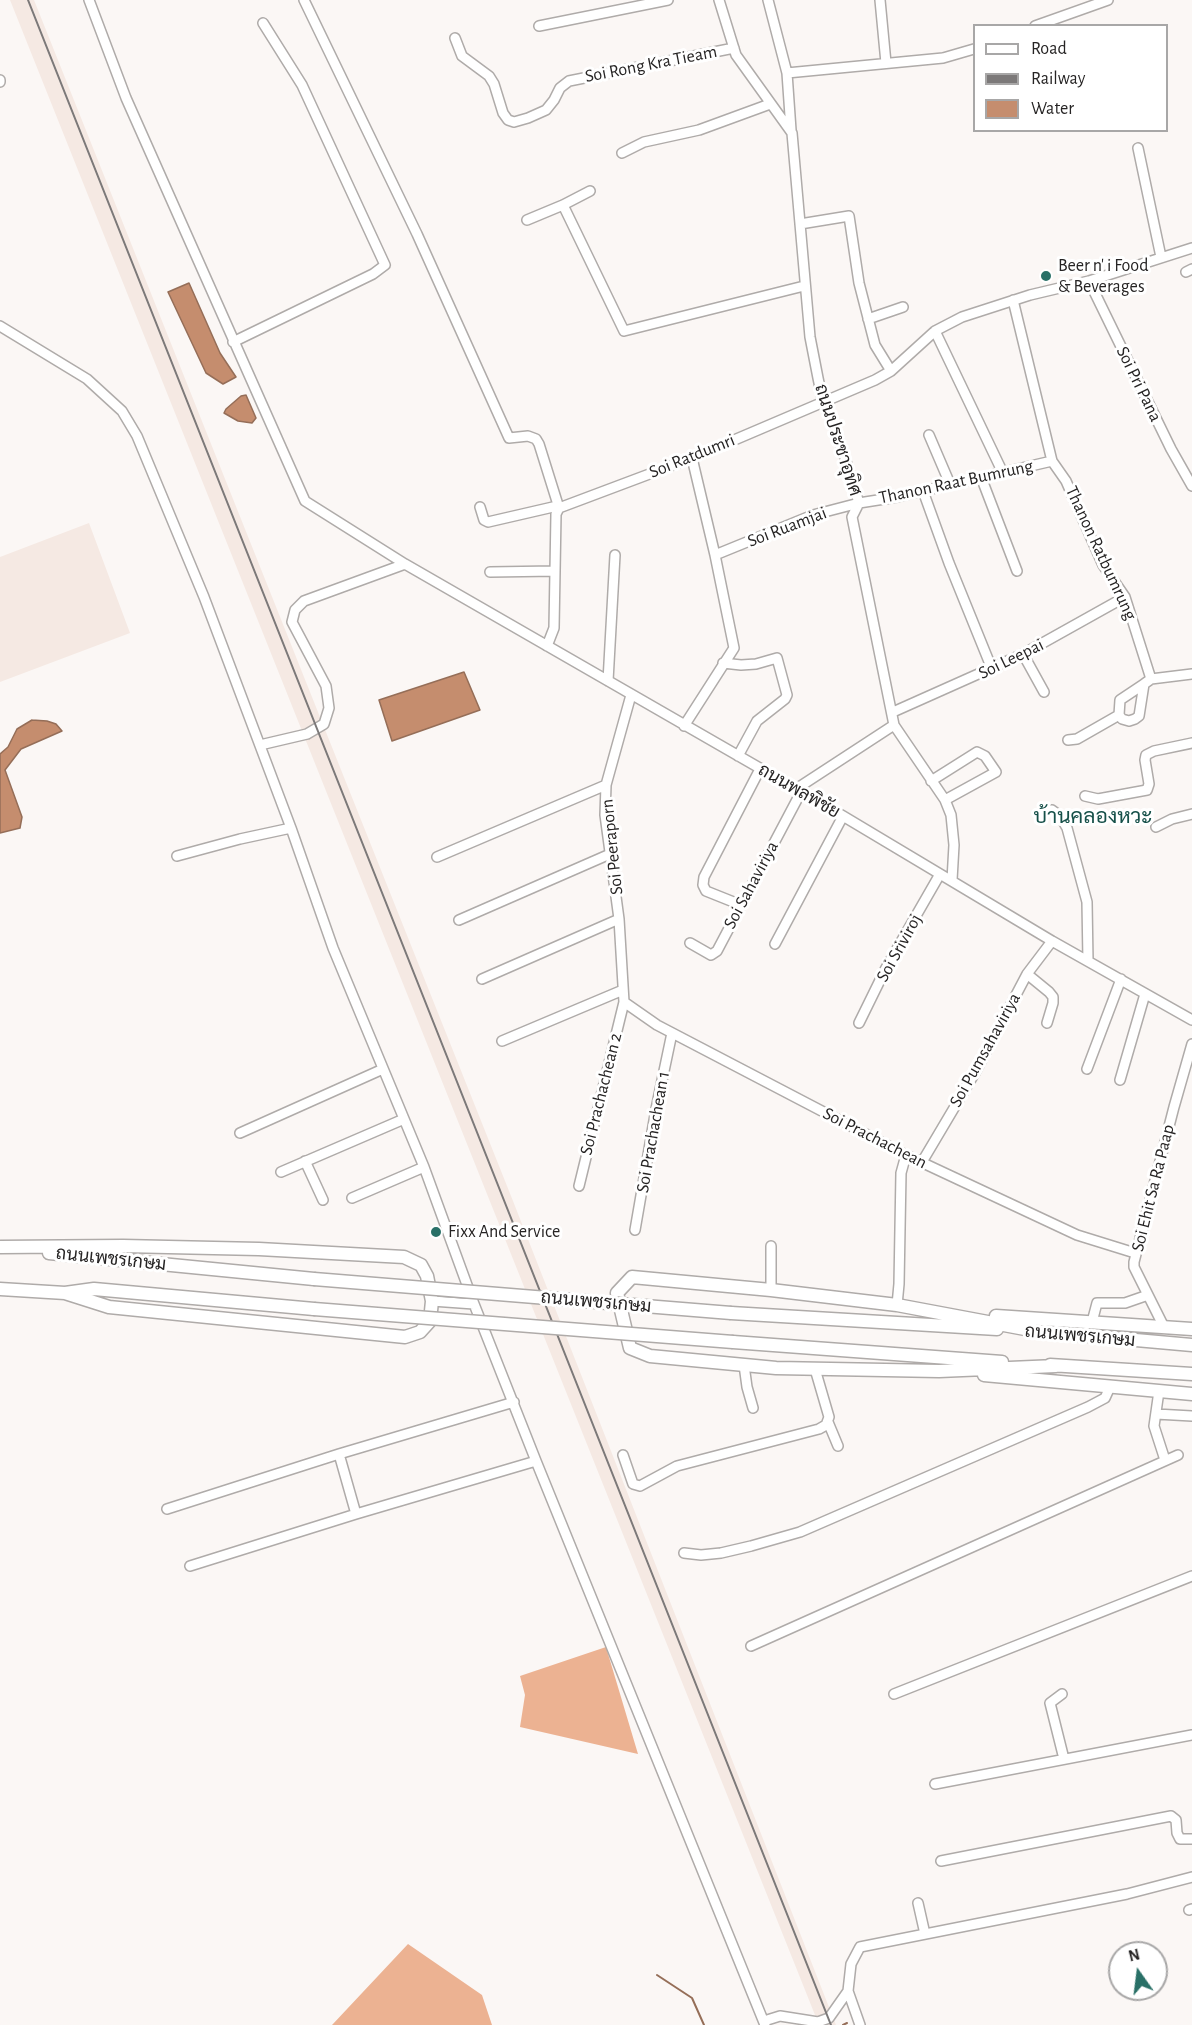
<!DOCTYPE html>
<html>
<head>
<meta charset="utf-8">
<style>
  body { margin:0 }
  #map { position:relative; width:1192px; height:2025px; overflow:hidden; background:#fbf7f5; font-family:"Alegreya Sans",sans-serif }
  canvas { display:block }
  .legend { position:absolute; left:973px; top:24px; width:195px; height:108px; box-sizing:border-box; background:#fff; border:2px solid #a8a7a7; margin:0; padding:8px 10px; list-style:none; font-size:18px; color:#262424 }
  .legend li { display:flex; align-items:center; gap:12px; height:30px }
  .legend b { width:30px; border:2px solid #a8a7a7 }
  .north { position:absolute; left:1108px; top:1941px; width:60px; height:60px; box-sizing:border-box; background:#fff; border:2px solid #a8a7a7; border-radius:50%; rotate:346deg; font-size:16px; font-weight:700; line-height:24px; text-align:center; color:#262424 }
  .north::after { content:''; display:block; margin:auto; width:21px; height:27px; background:#297067; clip-path:polygon(50% 0,100% 100%,50% 72%,0 100%) }
</style>
</head>
<body>
<div id="map">
<canvas width="1192" height="2025"></canvas>
<ul class="legend">
<li><b style="height:8px;background:#fff"></b>Road</li>
<li><b style="height:8px;background:#7c7979"></b>Railway</li>
<li><b style="height:16px;background:#c58d6e"></b>Water</li>
</ul>
<div class="north">N</div>
</div>
<script>
const g = document.querySelector('canvas').getContext('2d');
g.lineJoin = 'round';
function fill(path, color) { g.fillStyle = color; g.fill(path, 'evenodd'); }
const toPath = rows => new Path2D(rows.map(r => 'M' + r).join(''));
function stroke(path, color, width, dash) { g.strokeStyle = color; g.lineWidth = width; g.lineCap = dash ? 'butt' : 'round'; g.setLineDash(dash || []); g.stroke(path); }
function drawText(font, color, halo, rows, align = 'center') {
  g.font = font + ' "Alegreya Sans",Sarabun,sans-serif'; g.lineWidth = 6; g.setLineDash([]); g.textBaseline = 'middle'; g.strokeStyle = halo; g.fillStyle = color; for (const [text, x, y, turn = 0] of rows) {
    g.save(); g.translate(x, y); g.rotate((+turn || 0) * Math.PI / 180); g.textAlign = isNaN(turn) ? turn : align; if (halo) g.strokeText(text, 0, 0); g.fillText(text, 0, 0); g.restore();
  }
}
fill(toPath([
  [10,0,34,0,513,1201,836,2025,819,2025],
  [89,523,130,633,0,682,0,557]
]), '#f5e9e3');
fill(toPath([
  [606,1647,638,1754,520,1727,525,1695,520,1676],
  [408,1944,482,1995,492,2025,332,2025]
]), '#ecb292');
const water = toPath([
  [189,283,220,353,236,377,223,384,206,373,168,292,189,283],
  [246,395,256,418,252,423,238,421,224,413,226,409,241,396,246,395],
  [464,672,480,710,392,741,379,700,464,672],
  [32,720,47,721,56,724,62,731,21,749,5,770,22,817,20,828,0,833,0,754,8,747,17,729,32,720]
]);
fill(water, '#c58d6e');
stroke(water, '#956e58', 1.5);
stroke(toPath([
  [657,1975,692,1998,704,2025],
  [843,2025,847,2023]
]), '#956e58', 2);
const minor = toPath([
  [89,0,126,98,305,501,405,564,843,816,1052,941,1192,1020],
  [304,0,417,234,509,438,528,436,536,439,539,444,559,508,556,514,554,628,547,646],
  [719,0,736,55,792,133,810,337,818,378,823,402,840,442,859,503,852,517,894,725,945,800,951,815,954,845,952,880],
  [768,0,787,73,791,130],
  [880,0,886,63],
  [539,26,668,0],
  [1035,26,1108,0],
  [455,38,462,56,489,76,494,84,503,113,508,120,514,122,528,118,546,110,554,100,560,88,569,81,734,48],
  [787,73,943,58,974,49],
  [0,80,0,82],
  [1138,148,1161,257],
  [622,153,644,142,699,130,770,104],
  [563,205,624,331,804,286],
  [527,220,563,205,590,191],
  [800,224,849,216,859,283,875,345,891,371],
  [1186,272,1192,269],
  [1089,281,1171,449,1192,486],
  [1013,300,1052,461,1066,481,1103,565,1125,597,1151,679,1192,674],
  [868,319,903,307],
  [0,326,87,379,122,411,137,436,204,597,291,828,333,948,424,1167,474,1304,536,1461,765,2025],
  [935,331,1002,471],
  [233,342,373,274,385,265,302,85,263,23],
  [929,435,950,484],
  [981,477,1017,571],
  [923,491,949,563,992,669],
  [480,507,484,520,488,522,553,507,559,508,692,458,875,380,891,371,935,331,962,317,1030,295,1089,281,1192,248],
  [715,555,813,515,859,503,897,497,1052,461],
  [490,572,555,571],
  [1023,654,1044,692],
  [723,663,741,665,756,664,777,658,787,695,785,699,757,721,738,756],
  [608,681,615,555],
  [893,712,1023,654,1125,597],
  [1119,715,1120,700,1144,684],
  [684,726,734,648,715,555,692,458],
  [1068,740,1077,739,1119,715,1122,719,1129,721,1135,719,1139,716,1144,684,1151,679],
  [260,745,307,734,324,724,329,708,326,686,292,622,295,610,304,601,405,564],
  [931,781,977,752,985,756,996,772,945,800],
  [796,789,894,725],
  [1085,796,1098,799,1147,790,1149,784,1145,760,1146,755,1154,751,1192,743],
  [1052,810,1060,816,1067,828,1087,902,1088,961],
  [1156,827,1172,819,1192,814],
  [177,856,240,839,291,828],
  [437,857,606,785],
  [741,905,706,891,703,885,704,877,760,769],
  [459,920,610,854],
  [690,943,711,955,717,951,801,792],
  [775,944,843,816],
  [1027,974,1049,992,1053,997,1053,1003,1047,1023],
  [482,979,619,919],
  [624,1002,657,1025,906,1155,1077,1235,1135,1253],
  [859,1023,886,968,940,874],
  [502,1041,623,990],
  [1087,1069,1121,979],
  [1120,1080,1145,994],
  [240,1133,383,1069],
  [305,1161,323,1200],
  [922,1162,976,1071,1027,974,1052,941],
  [281,1172,404,1119],
  [579,1186,624,1002,619,919,605,815,606,785,631,695],
  [352,1198,424,1167],
  [635,1230,656,1109,672,1033],
  [771,1290,771,1246],
  [432,1301,474,1304],
  [897,1305,899,1284,901,1173,906,1155],
  [1092,1322,1097,1303,1125,1303,1148,1295],
  [1164,1327,1134,1267,1134,1262,1174,1107,1192,1044],
  [744,1365,747,1387,753,1408],
  [1159,1391,1154,1426,1165,1460],
  [1156,1414,1192,1416],
  [828,1422,838,1446],
  [339,1454,356,1514],
  [623,1455,633,1484,640,1486,677,1466,819,1429,826,1425,829,1417,815,1369],
  [167,1509,339,1454,514,1402],
  [684,1553,701,1555,721,1553,751,1546,800,1532,1088,1407,1105,1398,1110,1387],
  [190,1566,356,1514,536,1461],
  [751,1646,1178,1455],
  [894,1694,1192,1576],
  [1062,1694,1050,1703,1064,1759],
  [935,1784,1192,1735],
  [941,1861,1171,1816,1176,1820,1177,1833,1180,1839,1192,1839],
  [918,1903,925,1934],
  [1189,1910,1192,1909],
  [848,1991,860,2025],
  [764,2021,780,2016,818,2022,829,2018,848,1991,851,1964,860,1947,1127,1894,1192,1877]
]);
const highway = toPath([
  [0,1247,123,1246,259,1249,404,1257,421,1265,427,1276,432,1301,430,1321,420,1332,405,1337,109,1307,65,1293],
  [49,1253,314,1279],
  [0,1289,65,1293,94,1289,314,1309],
  [731,1313,997,1329],
  [996,1316,1192,1329],
  [1035,1331,1192,1345],
  [1041,1332,897,1305,771,1290,632,1277,617,1293,630,1348,650,1356,776,1368,939,1371,1056,1366],
  [733,1342,1002,1362],
  [1050,1365,1192,1374],
  [984,1375,1192,1394]
]);
stroke(minor, '#afaba9', 12);
stroke(highway, '#afaba9', 15);
stroke(minor, '#fff', 9);
stroke(highway, '#fff', 12);
stroke(toPath([
  [28,0,831,2025]
]), '#7c7979', 2);
const highwayBridge = toPath([
  [314,1279,731,1313],
  [314,1309,733,1342]
]);
stroke(highwayBridge, '#afaba9', 15, []);
stroke(highwayBridge, '#fff', 12);
for (const [x, y, r, color] of [
  [1046,276,6,"#297067"],
  [436,1232,6,"#297067"]
]) { const dot = new Path2D(); dot.arc(x, y, r, 0, 2 * Math.PI); g.fillStyle = color; g.fill(dot); stroke(dot, '#fff', 2); }
drawText('18px', '#262424', '#fff', [
  ["Soi Rong Kra Tieam",651,64,-11],
  ["Soi Pri Pana",1139,384,64],
  ["ถนนประชาอุทิศ",838,440,72],
  ["Soi Ratdumri",692,456,-22],
  ["Thanon Raat Bumrung",956,482,-12],
  ["Soi Ruamjai",787,527,-21],
  ["Thanon Ratbumrung",1101,553,65],
  ["Soi Leepai",1011,659,-26],
  ["ถนนพลพิชัย",799,791,30],
  ["Soi Peeraporn",612,847,-96],
  ["Soi Sahaviriya",751,885,-62],
  ["Soi Sriviroj",899,948,-61],
  ["Soi Pumsahaviriya",985,1050,-61],
  ["Soi Prachachean 2",601,1094,-76],
  ["Soi Prachachean 1",653,1132,-80],
  ["Soi Prachachean",875,1138,27],
  ["Soi Ehit Sa Ra Paap",1153,1188,-76],
  ["ถนนเพชรเกษม",111,1259,6],
  ["ถนนเพชรเกษม",596,1302,5],
  ["ถนนเพชรเกษม",1080,1336,5]
]);
drawText('18px', '#262424', '#fff', [
  ["Beer n' i Food",1058,266],
  ["& Beverages",1058,287],
  ["Fixx And Service",448,1232]
], 'left');
drawText('21px', '#165049', '#fff', [
  ["บ้านคลองหวะ",1093,817]
]);
</script>
</body>
</html>
